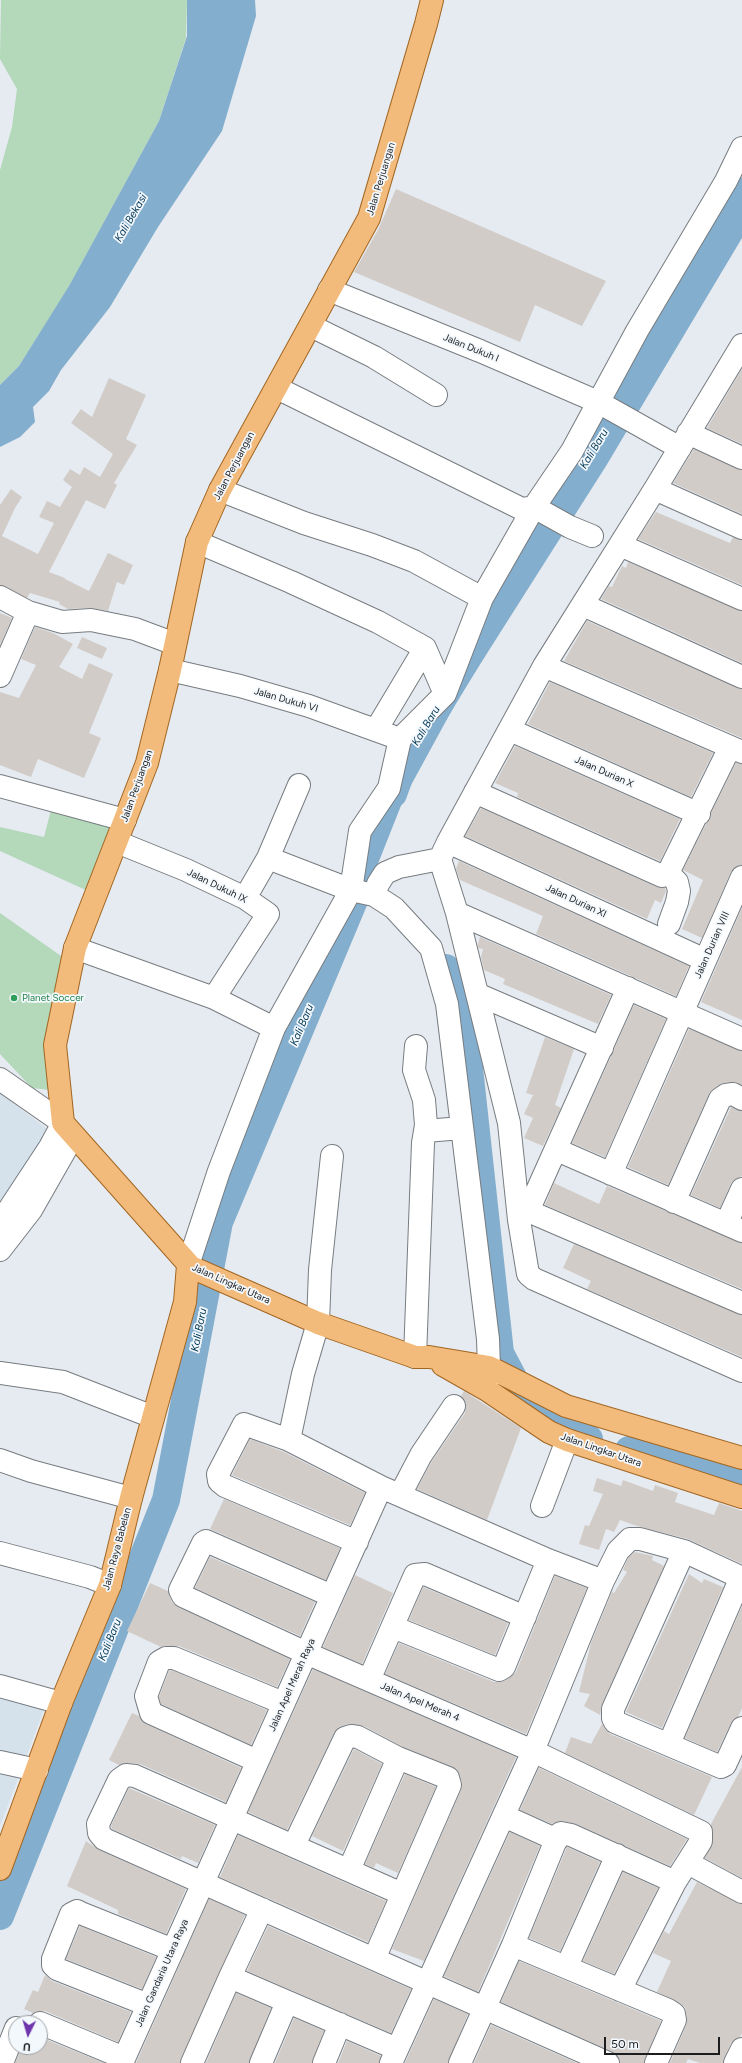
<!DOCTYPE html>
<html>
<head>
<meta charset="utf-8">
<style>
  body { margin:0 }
  #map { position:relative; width:742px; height:2063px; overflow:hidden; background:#e5ebf0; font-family:Figtree,sans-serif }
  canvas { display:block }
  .north { position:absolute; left:8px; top:2015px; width:40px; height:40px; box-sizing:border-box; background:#f3f8fd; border:1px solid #9da0a4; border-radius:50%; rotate:185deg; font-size:11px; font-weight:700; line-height:16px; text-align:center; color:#1b1d1f }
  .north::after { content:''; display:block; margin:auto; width:14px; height:18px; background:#6f35ac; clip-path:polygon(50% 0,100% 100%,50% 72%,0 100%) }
  .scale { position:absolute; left:604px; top:2037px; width:116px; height:18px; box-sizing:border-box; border:2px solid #1b1d1f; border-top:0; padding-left:5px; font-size:12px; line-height:14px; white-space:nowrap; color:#1b1d1f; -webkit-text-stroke:3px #f3f8fd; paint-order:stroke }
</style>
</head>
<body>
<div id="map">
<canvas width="742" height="2063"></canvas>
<div class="north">U</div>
<div class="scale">50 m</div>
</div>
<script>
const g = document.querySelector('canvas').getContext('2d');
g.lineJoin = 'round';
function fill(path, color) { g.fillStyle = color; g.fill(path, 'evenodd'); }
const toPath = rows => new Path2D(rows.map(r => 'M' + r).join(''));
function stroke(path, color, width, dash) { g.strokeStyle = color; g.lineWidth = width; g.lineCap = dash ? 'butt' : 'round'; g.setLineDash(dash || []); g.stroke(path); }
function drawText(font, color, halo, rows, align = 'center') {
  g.font = font + ' Figtree,sans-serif'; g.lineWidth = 3.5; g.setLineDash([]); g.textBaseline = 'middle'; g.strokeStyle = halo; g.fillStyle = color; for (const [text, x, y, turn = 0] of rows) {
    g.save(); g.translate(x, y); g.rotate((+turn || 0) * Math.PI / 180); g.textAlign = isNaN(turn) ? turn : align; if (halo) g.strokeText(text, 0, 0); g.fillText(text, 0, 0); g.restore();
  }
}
fill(toPath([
  [0,1093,63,1141,0,1236],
  [0,1692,46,1704,0,1826]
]), '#d5e1eb');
fill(toPath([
  [1,0,187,0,186,38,159,121,66,292,19,366,0,385,0,170,12,127,17,89,0,59],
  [52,806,116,823,88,891,0,851,0,827,44,837],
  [0,913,61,956,68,952,50,1090,32,1088,0,1054]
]), '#b3d8ba');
fill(toPath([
  [187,0,255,0,256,16,222,131,158,227,110,307,61,370,49,391,33,407,35,422,20,437,0,447,0,385,19,366,69,286,159,121,187,36],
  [742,196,742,238,606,466,458,699,404,798,368,889,352,886,389,788,445,694,528,569,669,328]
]), '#84aecd');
stroke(toPath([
  [393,794,405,761,713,252,742,191],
  [446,968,464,1022,500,1353,529,1408,578,1435,589,1439],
  [629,1450,742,1483],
  [0,1916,166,1500,219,1222,357,893]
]), '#84aecd', 28);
fill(toPath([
  [396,189,606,281,582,326,535,305,520,342,354,272,378,230],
  [742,369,742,444,707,428],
  [109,378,146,395,126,439,137,445,114,483,117,485,105,509,86,500,49,572,65,578,65,579,89,591,108,553,133,565,124,585,117,582,108,611,90,608,68,609,59,604,60,602,30,593,27,598,0,585,0,505,11,489,22,497,15,508,2,536,38,554,54,523,39,517,47,501,60,507,72,487,63,480,70,469,80,475,84,467,100,477,113,454,71,423,81,409,92,417],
  [694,449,742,470,742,514,673,483],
  [656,512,730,543,733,537,742,540,742,585,638,539],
  [628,562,742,611,742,663,601,599,609,586,612,587,622,566,626,568],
  [0,613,12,618,0,645],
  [587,621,742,689,742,738,564,661],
  [35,627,53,633,73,644,59,667,82,679,89,663,113,674,89,733,101,738,84,778,38,759,31,777,0,765,0,692,19,698,36,665,21,659],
  [82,637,107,648,102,659,77,648],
  [550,682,713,753,691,797,528,724],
  [515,746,680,819,660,861,517,797,518,793,495,783],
  [736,763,742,764,742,865,735,867,731,872,702,938,682,929,703,880,683,870,706,824,710,819,711,813],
  [481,808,657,887,665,888,666,891,661,903,655,900,647,919,465,836],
  [459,861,689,966,676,996,536,934,543,916,460,880,456,869],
  [742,908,742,1020,701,1002],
  [480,937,611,995,598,1024,503,984,505,979,484,970,481,957,483,949,478,948,478,944],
  [634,1005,666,1019,605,1157,572,1143],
  [689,1029,742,1051,742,1085,732,1082,724,1083,713,1089,709,1094,668,1185,628,1167],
  [545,1037,574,1049,555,1105,561,1108,543,1146,524,1138,533,1118,524,1114,533,1095,526,1093],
  [731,1107,742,1111,742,1176,735,1179,731,1183,720,1208,691,1195],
  [554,1183,599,1204,607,1186,742,1243,742,1289,545,1205],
  [574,1244,742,1315,742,1357,587,1289,591,1281,563,1268],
  [464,1391,521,1428,487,1520,417,1489,432,1461,465,1413,466,1406,465,1401,461,1396],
  [250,1439,284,1452,365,1493,350,1525,232,1475],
  [597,1478,621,1486,623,1480,653,1491,655,1485,678,1493,675,1502,714,1515,719,1503,742,1511,742,1564,688,1539,637,1526,620,1520,614,1532,606,1529,599,1550,579,1544,585,1525,589,1526,603,1494,593,1491],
  [224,1499,340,1548,326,1580,210,1529],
  [635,1552,653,1556,652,1560,664,1566,602,1704,600,1715,584,1706,590,1694,579,1692,591,1643,612,1592,614,1593,627,1572,623,1570,628,1558],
  [210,1557,315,1602,300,1636,195,1588],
  [689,1574,702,1583,704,1579,723,1587,662,1728,626,1712],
  [355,1575,393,1593,362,1664,323,1647],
  [555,1576,587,1588,526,1734,385,1674,399,1643,494,1682,505,1681,516,1672],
  [150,1583,168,1591,172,1602,178,1607,290,1659,277,1687,179,1646,161,1647,127,1631],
  [423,1587,508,1623,495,1655,409,1620],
  [742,1606,742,1708,738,1717,731,1723,717,1752,685,1738],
  [313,1669,516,1757,424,1961,392,1949,461,1790,462,1782,457,1769,403,1747,364,1726,347,1724,337,1728,334,1733,287,1830,248,1812],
  [172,1670,267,1710,251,1745,161,1704,159,1697,169,1671],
  [132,1713,139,1716,146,1724,241,1768,226,1802,140,1764,127,1763,119,1765,109,1760],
  [602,1724,610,1734,712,1777,694,1815,565,1753,571,1737,591,1744],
  [354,1749,382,1764,343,1851,312,1836],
  [742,1767,742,1878,705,1858,713,1841,713,1832,711,1824],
  [539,1768,687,1839,670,1866,576,1824,563,1821,552,1824,520,1810],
  [405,1774,436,1787,398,1873,376,1863,374,1868,365,1864],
  [129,1788,215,1825,198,1863,182,1856,181,1859,112,1829,111,1826],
  [510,1832,540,1846,478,1992,444,1976],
  [238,1835,386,1901,368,1942,220,1877],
  [86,1841,99,1850,186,1889,166,1934,118,1914,118,1910,67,1886],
  [567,1847,600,1862,560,1951,529,1938],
  [623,1872,658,1888,614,1974,583,1961],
  [697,1882,742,1904,742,2033,740,2037,731,2043,723,2063,700,2063,688,2059,686,2063,670,2063,686,2025,687,2018,685,2007,681,2004,657,1992,671,1961,653,1953,664,1931,669,1934],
  [209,1899,245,1915,180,2063,136,2063],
  [80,1926,156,1957,142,1989,66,1959],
  [268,1926,411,1989,391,2033,247,1971],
  [519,1961,661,2021,644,2063,620,2063,618,2056,613,2052,501,2002],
  [45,1975,52,1981,131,2012,118,2042,45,2011,39,2011,33,2013,24,2009,33,1990,38,1992],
  [236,1993,271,2008,249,2063,206,2063],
  [434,1999,468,2014,448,2063,405,2063],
  [294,2018,324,2031,312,2063,275,2063],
  [491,2025,577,2063,474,2063],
  [40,2037,104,2063,15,2063,21,2049,23,2050,25,2047,40,2047],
  [347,2041,381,2056,379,2063,338,2063]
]), '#d2ccc8');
const minor = toPath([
  [329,290,480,351,598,402,680,448],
  [311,326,374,357,436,395],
  [742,345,655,489,544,666,448,842,440,859,457,913,509,1123,519,1220,528,1274,534,1279,742,1371],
  [277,388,522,509,534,507,570,527,592,536],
  [688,433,742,458],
  [655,489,742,528],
  [220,490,304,523,372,545,414,561,482,598],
  [197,542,291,582,378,622,425,648,445,694],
  [620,545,742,599],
  [0,597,28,612,62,622,91,620,135,629,175,644],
  [583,605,742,677],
  [544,666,742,752],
  [170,670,240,686,309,706,400,739],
  [0,676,28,612],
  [376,730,425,648],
  [510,730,699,814],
  [0,786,125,820],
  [475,792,662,876,668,873,730,747],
  [117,842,186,870,245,898,268,914,214,998],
  [448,842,705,960],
  [268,858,351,890,374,895,378,884,385,873,399,867,440,859],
  [668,873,677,882,679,891,677,902,669,924],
  [374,895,394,908,431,948,447,1004,488,1339,489,1367,487,1385],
  [245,898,268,858,299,785],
  [457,913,742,1039],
  [75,948,214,998,274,1028],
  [477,994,602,1048],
  [0,1079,63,1123,50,1147,0,1223],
  [425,1131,462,1128],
  [557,1150,742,1231],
  [611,1174,742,877],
  [674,1202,720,1099,726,1095,733,1094,742,1099],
  [528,1211,742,1303],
  [519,1220,528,1211,628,988],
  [726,1224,742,1189],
  [0,1250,31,1210,68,1145],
  [188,1265,219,1171,274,1028,351,890,360,831,389,788,400,739,445,694,482,598,534,507,572,451,637,331,726,181,742,148],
  [415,1357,423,1143,426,1125,424,1100,414,1070,416,1046],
  [0,1373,63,1382,153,1417],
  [289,1440,303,1374,318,1323,320,1270,332,1156],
  [0,1460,31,1471,131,1498],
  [400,1495,421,1455,454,1406],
  [542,1506,567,1440],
  [357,1542,225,1486,219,1481,218,1474,244,1424,289,1440,381,1487,548,1560,603,1581],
  [684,1551,613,1709,613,1718,615,1722,721,1767,725,1765,742,1728],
  [0,1553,90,1577,110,1585],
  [332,1596,206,1541,203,1543,180,1590,183,1596,306,1653,533,1751,701,1832,701,1841,675,1882,620,1990],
  [393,1627,499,1670,504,1667,548,1560],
  [369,1680,415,1575,425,1574,525,1617],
  [0,1686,61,1703],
  [669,1744,741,1577],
  [257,1761,151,1713,146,1696,159,1662,166,1658,174,1658,283,1703],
  [0,1762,37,1770],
  [504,1816,557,1840],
  [294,1845,345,1738,351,1736,358,1737,398,1758,448,1778,450,1785,374,1959],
  [688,1863,742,1892],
  [349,1870,398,1758],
  [402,1894,135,1776,126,1775,119,1780,98,1824,99,1833,104,1839,608,2063],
  [513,1945,668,2010,674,2014,675,2020,656,2063],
  [567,1966,617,1855],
  [230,1977,397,2049],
  [148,2005,57,1969,53,1965,53,1959,71,1914,77,1911,83,1914,173,1950],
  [40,2023,124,2058],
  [2,2063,16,2028],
  [122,2063,381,1487],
  [192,2063,230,1977,262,1909],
  [261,2063,287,2002],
  [324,2063,340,2024],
  [391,2063,533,1751,603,1581,618,1551,630,1539,640,1539,684,1551,742,1578],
  [460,2063,513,1945,558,1835,561,1833,571,1835,675,1882],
  [735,2063,742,2049]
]);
const major = toPath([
  [432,0,426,24,369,218,220,490,197,542,170,670,147,763,75,948,55,1045,63,1123,191,1267,318,1323,415,1357,429,1357,489,1367,566,1406,742,1458],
  [443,1365,487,1390,549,1432,567,1440,742,1497],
  [0,1869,61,1703,110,1585,131,1498,185,1302,188,1265]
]);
stroke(minor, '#777c80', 24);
stroke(major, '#a26622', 24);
stroke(minor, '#fff', 22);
stroke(major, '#f3bb7b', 22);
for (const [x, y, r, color] of [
  [14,998,4,"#2e9e5b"]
]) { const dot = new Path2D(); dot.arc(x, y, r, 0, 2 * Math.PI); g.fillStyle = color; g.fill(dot); stroke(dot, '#f3f8fd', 1.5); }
drawText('10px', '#1b1d1f', '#f3f8fd', [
  ["Jalan Perjuangan",381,179,-73],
  ["Jalan Dukuh I",471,348,22],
  ["Jalan Perjuangan",234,466,-62],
  ["Jalan Dukuh VI",286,700,16],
  ["Jalan Durian X",604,772,24],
  ["Jalan Perjuangan",137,786,-70],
  ["Jalan Dukuh IX",217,886,26],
  ["Jalan Durian XI",576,901,25],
  ["Jalan Durian VIII",712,945,-66],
  ["Jalan Lingkar Utara",231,1284,24],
  ["Jalan Lingkar Utara",601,1450,19],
  ["Jalan Raya Babelan",117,1549,-75],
  ["Jalan Apel Merah Raya",292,1685,-66],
  ["Jalan Apel Merah 4",420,1702,23],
  ["Jalan Gandaria Utara Raya",162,1973,-66]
]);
drawText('10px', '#27864d', '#f3f8fd', [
  ["Planet Soccer",22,998]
], 'left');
drawText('italic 11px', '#003654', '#f3f8fd', [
  ["Kali Bekasi",131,218,-60],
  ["Kali Baru",594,449,-59],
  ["Kali Baru",426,726,-59],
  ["Kali Baru",302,1025,-67],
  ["Kali Baru",199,1330,-79],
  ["Kali Baru",110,1640,-68]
]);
</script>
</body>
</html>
